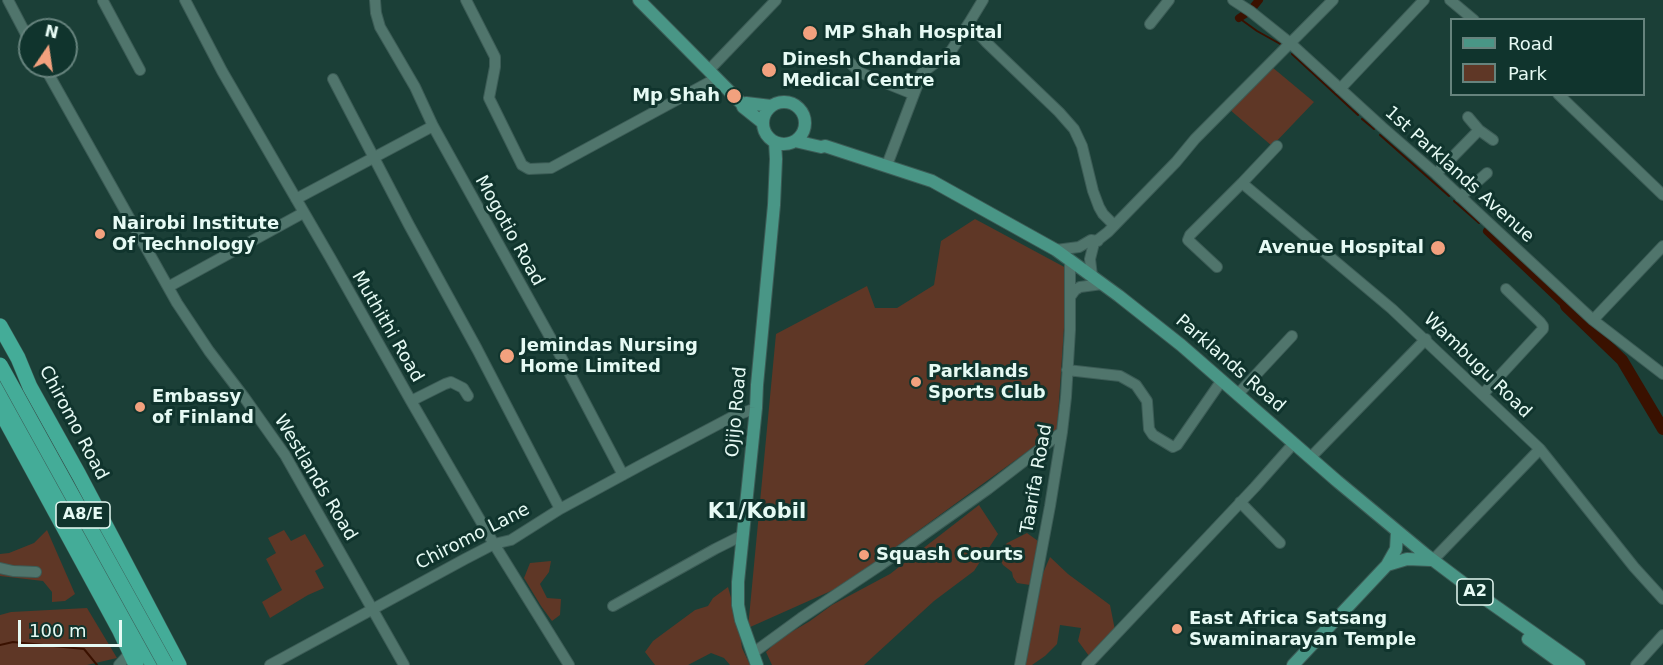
<!DOCTYPE html>
<html>
<head>
<meta charset="utf-8">
<style>
  body { margin:0 }
  #map { position:relative; width:1663px; height:665px; overflow:hidden; background:#1b3f37; font-family:"DejaVu Sans",sans-serif }
  canvas { display:block }
  .legend { position:absolute; left:1450px; top:18px; width:195px; height:78px; box-sizing:border-box; background:#10342d; border:2px solid #66837d; margin:0; padding:8px 10px; list-style:none; font-size:18px; color:#e6faf4 }
  .legend li { display:flex; align-items:center; gap:12px; height:30px }
  .legend b { width:30px; border:2px solid #66837d }
  .north { position:absolute; left:18px; top:18px; width:60px; height:60px; box-sizing:border-box; background:#10342d; border:2px solid #66837d; border-radius:50%; rotate:13deg; font-size:16px; font-weight:700; line-height:24px; text-align:center; color:#e6faf4 }
  .north::after { content:''; display:block; margin:auto; width:21px; height:27px; background:#f2a17e; clip-path:polygon(50% 0,100% 100%,50% 72%,0 100%) }
  .scale { position:absolute; left:18px; top:620px; width:104px; height:27px; box-sizing:border-box; border:3px solid #e6faf4; border-top:0; padding-left:8px; font-size:18px; line-height:21px; white-space:nowrap; color:#e6faf4; -webkit-text-stroke:4px #10342d; paint-order:stroke }
</style>
</head>
<body>
<div id="map">
<canvas width="1663" height="665"></canvas>
<ul class="legend">
<li><b style="height:8px;background:#499686"></b>Road</li>
<li><b style="height:16px;background:#5f3726"></b>Park</li>
</ul>
<div class="north">N</div>
<div class="scale">100 m</div>
</div>
<script>
const g = document.querySelector('canvas').getContext('2d');
g.lineJoin = 'round';
function fill(path, color) { g.fillStyle = color; g.fill(path, 'evenodd'); }
const toPath = rows => new Path2D(rows.map(r => 'M' + r).join(''));
function stroke(path, color, width, dash) { g.strokeStyle = color; g.lineWidth = width; g.lineCap = dash ? 'butt' : 'round'; g.setLineDash(dash || []); g.stroke(path); }
function drawText(font, color, halo, rows, align = 'center') {
  g.font = font + ' "DejaVu Sans",sans-serif'; g.lineWidth = 6; g.setLineDash([]); g.textBaseline = 'middle'; g.strokeStyle = halo; g.fillStyle = color; for (const [text, x, y, turn = 0] of rows) {
    g.save(); g.translate(x, y); g.rotate((+turn || 0) * Math.PI / 180); g.textAlign = isNaN(turn) ? turn : align; if (halo) g.strokeText(text, 0, 0); g.fillText(text, 0, 0); g.restore();
  }
}
fill(toPath([
  [1272,67,1314,102,1272,146,1229,109],
  [975,219,1068,269,1057,430,897,546,878,570,748,628,776,334,867,286,875,308,897,308,934,285,941,241],
  [979,505,998,534,974,571,934,601,864,665,772,665,766,652,778,640,810,621,832,605,890,574],
  [47,530,75,594,65,601,52,602,52,592,43,581,0,576,0,554,9,553,34,543],
  [284,530,291,541,305,534,324,566,315,571,324,588,308,595,270,618,262,602,282,590,266,559,276,553,268,538],
  [1027,533,1038,541,1030,585,1017,583,1013,577,1012,572,1003,565,997,554,1007,543],
  [1050,557,1068,574,1110,605,1115,630,1089,656,1078,641,1081,628,1060,625,1057,644,1045,656,1032,665,1025,665,1016,658,1024,631,1027,610],
  [551,561,549,572,540,584,547,598,561,599,560,615,552,621,541,606,524,578,530,563],
  [728,587,739,626,742,648,750,665,730,665,724,658,711,653,688,665,655,665,645,652,653,641,695,610,708,606,713,598],
  [87,608,117,658,87,665,0,665,0,615,11,612]
]), '#5f3726');
stroke(toPath([
  [1239,18,1257,31,1282,45],
  [1292,54,1358,115],
  [1362,119,1374,129],
  [1380,135,1449,196],
  [1454,201,1479,223],
  [0,645,13,642,84,649,97,665]
]), '#3a1100', 2);
stroke(toPath([
  [1239,18,1250,11,1259,0],
  [1487,231,1566,306]
]), '#3a1100', 8);
stroke(toPath([
  [1566,306,1622,360,1663,429]
]), '#3a1100', 12);
const minor = toPath([
  [8,0,30,42],
  [185,0,222,71,331,259,411,401,494,544,569,665],
  [375,0,376,13,380,27,415,87,433,126,560,355,623,475],
  [466,0,495,57,495,67,489,98,522,165,529,169,551,168,717,78],
  [983,0,969,23,987,43,1059,112,1074,129,1082,146,1093,191,1099,207,1103,214,1114,225],
  [1233,0,1250,11,1290,43,1382,127,1436,174,1593,320,1663,374],
  [1450,0,1474,20],
  [103,1,140,70],
  [1150,24,1169,0],
  [847,60,861,73,913,94],
  [44,66,177,303,209,351,244,397,285,455,404,665],
  [709,70,776,0],
  [333,79,409,225,477,349,560,509],
  [1340,89,1424,0],
  [1558,94,1663,195],
  [1468,117,1479,130],
  [887,165,922,73,951,51,969,23],
  [1436,174,1479,130,1493,140],
  [1242,183,1392,309,1540,449,1634,567,1663,599],
  [1460,197,1487,173],
  [296,199,433,126],
  [1056,250,1079,247,1091,240,1098,241],
  [1217,267,1188,240,1190,235,1242,183,1277,146],
  [1092,276,1090,259,1094,243,1108,232,1176,162,1195,139,1333,0],
  [168,287,303,213],
  [1070,297,1075,290,1080,287,1102,284],
  [1593,320,1663,246],
  [1067,370,1120,376,1136,385,1147,401,1149,429,1153,435,1173,447,1177,445,1222,380],
  [1238,394,1292,336],
  [1483,394,1543,329,1543,326,1540,322,1506,289],
  [411,401,445,384,451,382,463,388,468,396],
  [1310,458,1426,339],
  [1240,502,1280,543],
  [1433,560,1540,449],
  [0,568,13,571,36,572],
  [613,606,715,549,743,535],
  [753,653,801,618,882,564,988,489,1062,432],
  [119,665,130,653],
  [270,665,465,559,494,544,511,540,560,509,643,464,732,417,756,408],
  [1020,665,1050,506,1062,432,1066,397,1070,330,1070,261],
  [1087,665,1255,487,1294,443],
  [1636,665,1663,635]
]);
const major = toPath([
  [639,0,742,104,743,107,763,123],
  '763 123a21 21 0 1 1 42 0a21 21 0 1 1-42 0Z',
  [742,104,746,103,771,106],
  [795,141,821,147,825,146,932,181,1056,250,1119,296,1181,345,1337,481,1425,554,1478,594,1579,665],
  [1387,565,1407,559,1431,560],
  [1528,639,1564,665],
  [757,665,741,620,738,605,738,582,756,408,757,385,774,205,776,159,775,142],
  [1293,665,1387,565,1396,549,1397,532]
]);
const highway = toPath([
  [0,326,18,358,30,387,79,475,179,665],
  [0,388,33,445,153,665],
  [0,410,120,631,136,665]
]);
stroke(minor, '#3c5c56', 12);
stroke(major, '#3c5c56', 14);
stroke(highway, '#3c5c56', 16);
stroke(minor, '#50756c', 10);
stroke(major, '#499686', 12);
stroke(highway, '#44ac98', 15);
const highwayBridge = toPath([
  [0,365,166,665]
]);
stroke(highwayBridge, '#3c5c56', 16, []);
stroke(highwayBridge, '#44ac98', 15);
for (const [x, y, r, color] of [
  [810,33,8,"#f2a17e"],
  [769,70,8,"#f2a17e"],
  [734,96,8,"#f2a17e"],
  [100,234,6,"#f2a17e"],
  [1438,248,8,"#f2a17e"],
  [507,356,8,"#f2a17e"],
  [916,382,6,"#f2a17e"],
  [140,407,6,"#f2a17e"],
  [864,555,6,"#f2a17e"],
  [1177,629,6,"#f2a17e"]
]) { const dot = new Path2D(); dot.arc(x, y, r, 0, 2 * Math.PI); g.fillStyle = color; g.fill(dot); stroke(dot, '#10342d', 2); }
for (const [x, y, w] of [
  [83,515,54],
  [1475,592,36]
]) { const box = new Path2D(); box.roundRect(x - w / 2, y - 13, w, 26, 4.5); g.fillStyle = '#10342d'; g.fill(box); stroke(box, '#e6faf4', 1.5); }
drawText('bold 16px', '#e6faf4', null, [
  ["A8/E",83,515],
  ["A2",1475,592]
]);
drawText('bold 18px', '#e6faf4', '#10342d', [
  ["MP Shah Hospital",824,33],
  ["Dinesh Chandaria",782,60],
  ["Medical Centre",782,81],
  ["Mp Shah",720,96,"right"],
  ["Nairobi Institute",112,224],
  ["Of Technology",112,245],
  ["Avenue Hospital",1424,248,"right"],
  ["Jemindas Nursing",520,346],
  ["Home Limited",520,367],
  ["Parklands",928,372],
  ["Sports Club",928,393],
  ["Embassy",152,397],
  ["of Finland",152,418],
  ["Squash Courts",876,555],
  ["East Africa Satsang",1189,619],
  ["Swaminarayan Temple",1189,640]
], 'left');
drawText('18px', '#e6faf4', '#10342d', [
  ["1st Parklands Avenue",1459,175,42],
  ["Mogotio Road",509,231,61],
  ["Muthithi Road",387,327,60],
  ["Parklands Road",1230,364,41],
  ["Wambugu Road",1477,366,44],
  ["Ojijo Road",737,412,-85],
  ["Chiromo Road",73,423,62],
  ["Westlands Road",315,478,59],
  ["Taarifa Road",1037,479,-80],
  ["Chiromo Lane",473,537,-27]
]);
drawText('bold 21px', '#e6faf4', '#10342d', [
  ["K1/Kobil",757,513]
]);
</script>
</body>
</html>
